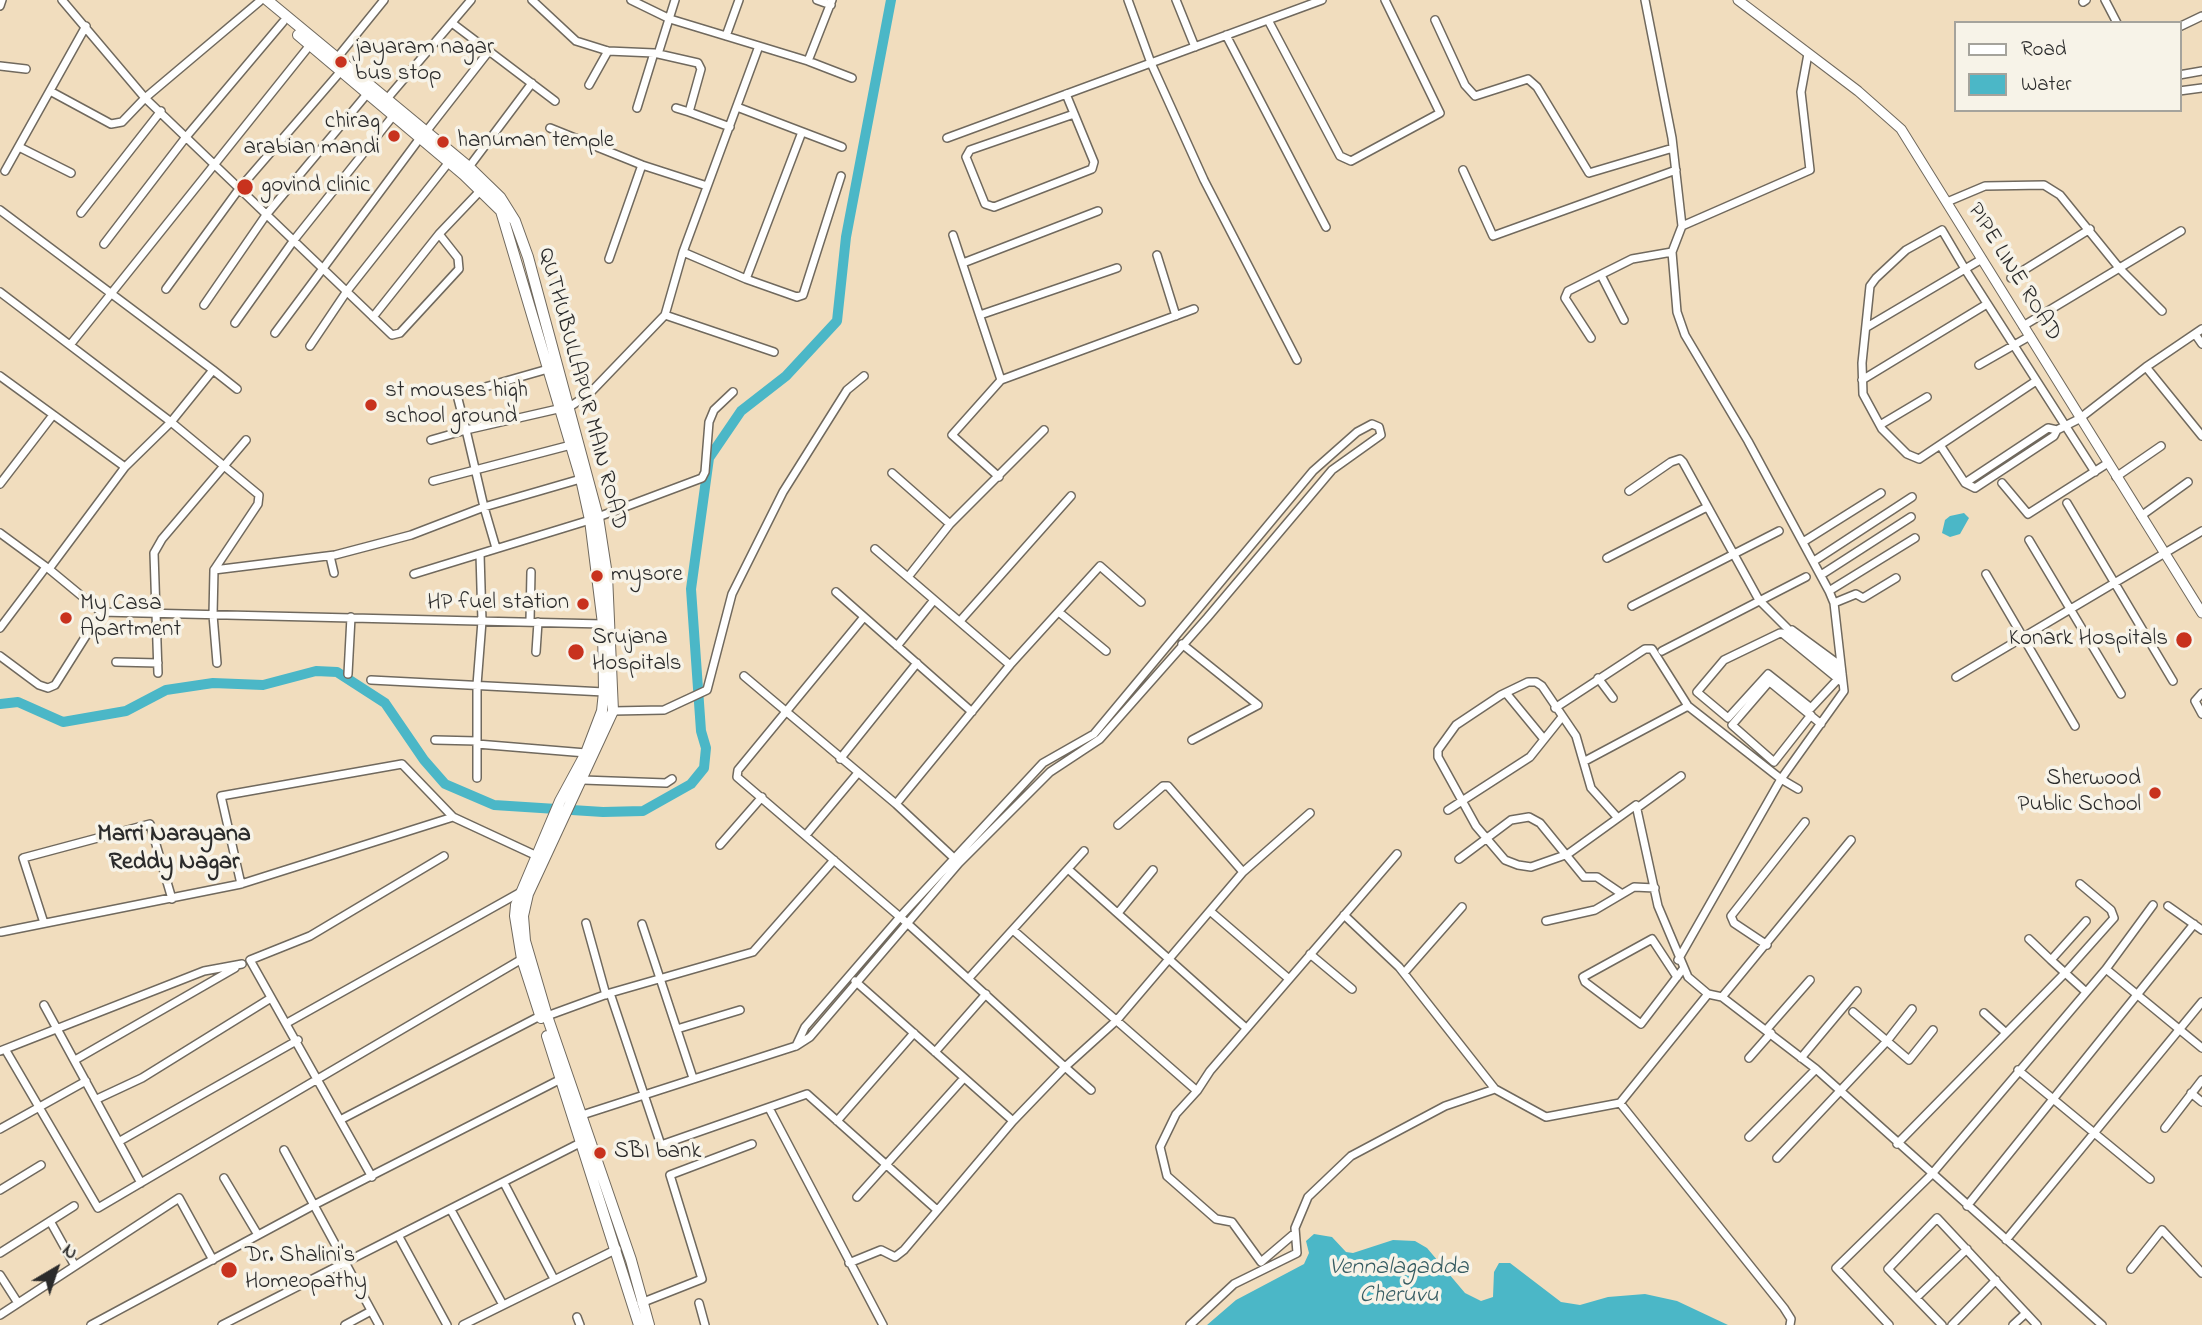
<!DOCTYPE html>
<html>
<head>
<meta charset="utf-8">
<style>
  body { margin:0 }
  #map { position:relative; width:2202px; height:1325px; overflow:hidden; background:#f1ddbe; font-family:"Indie Flower",sans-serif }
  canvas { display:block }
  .legend { position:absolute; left:1954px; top:21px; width:228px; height:91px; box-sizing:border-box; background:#f7f3e8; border:2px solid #a5a39c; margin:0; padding:9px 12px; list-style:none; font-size:21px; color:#2b2b2b }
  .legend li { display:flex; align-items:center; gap:14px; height:35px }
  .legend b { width:35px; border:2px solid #a5a39c }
  .north { position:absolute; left:21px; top:1234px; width:70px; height:70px; -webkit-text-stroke:5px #f7f3e8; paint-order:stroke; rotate:39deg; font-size:19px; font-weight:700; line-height:28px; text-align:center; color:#2b2b2b }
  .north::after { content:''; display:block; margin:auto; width:24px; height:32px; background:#2b2b2b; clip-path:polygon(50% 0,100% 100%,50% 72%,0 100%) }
</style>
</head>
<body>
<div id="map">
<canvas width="2202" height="1325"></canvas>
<ul class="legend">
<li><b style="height:9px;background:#fff"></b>Road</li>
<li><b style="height:19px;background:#4bb7c7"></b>Water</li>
</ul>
<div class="north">N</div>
</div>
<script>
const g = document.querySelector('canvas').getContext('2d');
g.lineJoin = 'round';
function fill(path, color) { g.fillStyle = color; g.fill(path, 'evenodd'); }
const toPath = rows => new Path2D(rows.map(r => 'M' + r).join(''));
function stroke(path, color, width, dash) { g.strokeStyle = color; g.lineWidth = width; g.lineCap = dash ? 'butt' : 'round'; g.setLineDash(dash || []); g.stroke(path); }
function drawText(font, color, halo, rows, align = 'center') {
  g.font = font + ' "Indie Flower",sans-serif'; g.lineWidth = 7; g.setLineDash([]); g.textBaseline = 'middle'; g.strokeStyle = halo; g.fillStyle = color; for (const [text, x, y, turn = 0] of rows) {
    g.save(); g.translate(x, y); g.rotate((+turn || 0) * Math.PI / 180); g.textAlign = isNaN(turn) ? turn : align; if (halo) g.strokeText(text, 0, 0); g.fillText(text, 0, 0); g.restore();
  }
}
fill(toPath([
  [1964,513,1969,518,1960,534,1950,537,1942,533,1945,520,1950,516],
  [1314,1234,1332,1237,1346,1252,1353,1253,1393,1240,1415,1241,1427,1248,1465,1293,1481,1301,1493,1297,1494,1272,1499,1263,1510,1263,1561,1302,1580,1305,1608,1297,1645,1294,1677,1301,1728,1325,1207,1325,1236,1300,1304,1264,1309,1253,1306,1241]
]), '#4bb7c7');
stroke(toPath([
  [0,704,18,702,63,722,126,711,166,690,213,683,263,685,316,671,337,672,385,703,424,760,445,784,494,805,603,812,643,811,691,784,704,768,706,748,701,731,691,589,709,458,741,411,786,376,837,321,846,237,891,0]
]), '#4bb7c7', 10);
const minor = toPath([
  [62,0,145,98,260,1],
  [532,0,576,41,608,51,654,53,698,63,701,69,689,112,730,127],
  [631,0,670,19,759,46],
  [817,0,831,5],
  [1128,0,1151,63,1204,180,1297,360],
  [1176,0,1195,47],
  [1645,0,1672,138,1682,226,1672,252,1677,312,1685,335,1748,441,1829,591,1834,603,1844,691,1781,779,1678,960],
  [2105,0,2117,23],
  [2083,2,2086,0],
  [0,6,2,0],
  [1268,20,1340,156,1351,161,1440,113,1385,0],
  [1435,20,1465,85,1475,96,1528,79,1537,87,1589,173,1673,148],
  [452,23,555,101],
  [2179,27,2202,16],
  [1226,35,1326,227],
  [726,36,739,0],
  [658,54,675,0],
  [337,58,384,0],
  [808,61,852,78],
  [0,66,26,69],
  [2179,75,2202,71],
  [589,85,608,51],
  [50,91,111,124,122,122,145,98,392,335,400,333,459,269,458,258,439,234],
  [2179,91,2202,88],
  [1066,94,1094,162,1092,169,994,207,985,204,966,157,970,150,1074,114],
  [386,100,471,0],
  [737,107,842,147],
  [637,108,654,53],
  [676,108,689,112],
  [550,128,642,165,707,186],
  [802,132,746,279,797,297,803,295,841,176],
  [425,133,489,51],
  [947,138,1322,0],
  [19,147,71,173],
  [469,167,532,83],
  [1463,170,1493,236,1676,170],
  [5,171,86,26],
  [1947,202,1985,186,2044,185,2060,195,2120,269,2162,311],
  [0,210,213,370,171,422,125,467,49,569,0,533],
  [81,213,161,111],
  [1682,226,1810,170,1801,92,1808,54],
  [953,235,1001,380],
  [104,244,186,137,283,22],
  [683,252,746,279],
  [1157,255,1176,316],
  [609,259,642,165],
  [1982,259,1965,269,1942,230,1906,250,1876,278,1870,286,1862,363,1863,394,1882,429,1907,454,1919,459,2036,381],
  [963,263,1098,211],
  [1601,275,1624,320],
  [2011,278,2090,229],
  [166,289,239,189,341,71],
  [0,292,171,422,259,495,258,504,214,570,213,615,217,663],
  [204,305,266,215,367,94],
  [980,315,1117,268],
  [373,317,439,234,480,191],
  [235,323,294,240,393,116],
  [2023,326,2181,231],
  [1867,327,1965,269,2095,472],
  [275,333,420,138],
  [2195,334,2202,344],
  [1591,338,1565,298,1568,291,1632,259,1672,252],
  [70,345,310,45],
  [310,346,347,291,449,162],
  [774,352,665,315,683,252,759,46,808,61,832,0],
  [1979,365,2030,336],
  [2146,367,2202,436],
  [213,370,237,389],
  [0,376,125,467],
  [1862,380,1987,304],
  [1880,425,1927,397],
  [431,440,466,430,457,395,548,369],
  [1940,445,1965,483,1975,488,2054,436,2057,430,2079,419,2146,367,2202,329],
  [892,473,950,524],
  [999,477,952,435,1001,380,1194,309],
  [2116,477,2161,446],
  [584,478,484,507,466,430,571,406,589,394,665,315],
  [433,481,571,445],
  [1965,483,2048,428,2057,430],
  [2002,483,2028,514,2108,463],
  [0,484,53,415],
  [1629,491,1671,462,1680,459,1683,462,1759,600,1797,638,1842,674],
  [2067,503,2173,681],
  [2141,516,2188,482],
  [598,517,702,478,705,472,709,422,714,410,733,392],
  [2029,540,2121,694],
  [1803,542,1881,493],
  [875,549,1010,665],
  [330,556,334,573],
  [1607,558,1707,507],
  [1814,561,1912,497],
  [49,569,101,612,603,624],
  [214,570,335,555,411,535,484,507,496,548],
  [414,574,590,520],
  [1986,574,2075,726],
  [1821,575,1911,517],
  [908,577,950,524,1044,430],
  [1829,591,1915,538],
  [836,592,972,712],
  [1834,603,1856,594,1863,598,1896,578],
  [1632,606,1779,531],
  [1060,613,1106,651],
  [530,621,531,572],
  [960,621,1071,496],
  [0,628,46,567],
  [1792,630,1841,666],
  [1182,644,1258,705,1192,740],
  [897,646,934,600],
  [1662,651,1806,577],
  [536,652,538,622],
  [0,656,39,685,48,688,55,685,101,612],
  [116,662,158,663],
  [158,673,154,553,162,539,246,440],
  [348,674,351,617],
  [744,676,896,804,956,860],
  [1956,677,2202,531],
  [1598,678,1613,698],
  [1838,679,1811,708,1768,674,1728,718,1697,692,1724,660,1780,633,1782,633,1843,683],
  [371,680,604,692],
  [1506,693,1543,738],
  [2202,693,2195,701,2202,714],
  [1555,708,1645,649,1652,649,1688,706],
  [613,711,664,710,707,690,732,594,783,492,847,390,864,376],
  [1811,715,1774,762,1732,725,1769,682,1771,683,1821,724],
  [435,740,477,741],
  [477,744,586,753],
  [840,759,917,663],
  [1585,761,1688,706,1781,779,1798,789],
  [477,778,477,685,482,621,480,554],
  [583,780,666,783,672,779],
  [896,804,1010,665,1100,566,1141,602],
  [1637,808,1681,776],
  [1448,810,1530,757,1562,717],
  [1617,817,1591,788,1576,736,1542,686,1536,682,1528,682,1501,695,1456,725,1438,750,1438,757,1476,826,1505,860,1518,865,1531,867,1568,854,1636,805,1658,906,1688,977,1708,994,1722,997,1816,1069,2102,1325],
  [1118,825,1163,786,1168,786,1243,872],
  [806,835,857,774],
  [720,845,762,797],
  [1459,859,1511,820,1529,817,1540,823,1584,877,1597,877,1622,894],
  [1068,869,1246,1028],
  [241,884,453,817,537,856],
  [2168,906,2202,930],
  [1210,911,1289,979],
  [1118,913,1153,870],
  [1344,915,1399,967,1495,1089],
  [1546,921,1595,910,1634,887,1655,888],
  [44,923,23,858,150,824,172,899],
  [586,923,606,995],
  [642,924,693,1078],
  [1013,930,1197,1091,1210,1071,1397,854],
  [1,932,241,884,221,796,402,764,453,817],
  [2029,939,2051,960],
  [1767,945,1734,923,1731,916,1805,822],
  [1310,954,1352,989],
  [2106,969,2202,1048],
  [1404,973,1462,907],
  [1677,977,1652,939,1583,977,1585,982,1641,1024,1683,969],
  [969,978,1084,851],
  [855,981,1013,1121],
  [2086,992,2051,960,2086,921],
  [610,993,661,1145,807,1094,937,1210],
  [1722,997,1851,840],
  [44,1005,141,1183],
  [1853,1012,1909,1060,1933,1030],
  [1984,1013,2005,1032],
  [547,1016,610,993,753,952,834,860],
  [287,1023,519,893],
  [677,1029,740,1010],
  [1767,1029,1810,980],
  [5,1049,98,1208,522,959],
  [0,1051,204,971,242,964],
  [935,1052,986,994],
  [1749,1058,1771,1033],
  [1801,1058,1857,991],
  [75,1060,235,968],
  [2018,1070,2150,1179],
  [1091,1090,1065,1067,1117,1020,1243,872,1310,813],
  [1197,1091,1176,1114,1160,1147,1167,1176,1216,1219,1232,1222,1261,1262,1295,1233],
  [2191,1093,2202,1102],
  [97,1099,142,1078,271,998],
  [1620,1103,1784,1308,1791,1319,1790,1325],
  [769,1108,883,1325],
  [579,1116,796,1046,810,1037,959,863,1050,772,1100,739,1207,618,1332,470,1381,435,1379,427,1372,424,1357,432,1313,471,1094,734,1043,763,900,917,805,1027,796,1046],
  [340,1120,540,1016],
  [837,1121,914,1033],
  [2165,1128,2202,1080],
  [0,1129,86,1081],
  [1749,1137,1816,1069],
  [120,1141,298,1040],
  [1897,1144,2065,973,2114,918,2111,910,2080,884],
  [284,1150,379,1325],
  [1777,1158,1887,1041,1912,1009],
  [372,1177,250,960,310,936,444,856],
  [224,1178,258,1235],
  [504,1183,554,1279],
  [0,1190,41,1165],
  [857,1197,964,1078],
  [1967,1206,2194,924],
  [451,1210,503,1305],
  [50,1221,75,1266],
  [399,1237,447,1325],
  [2006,1240,2202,1002],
  [0,1253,74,1206],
  [849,1263,881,1250,895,1257,904,1250,1013,1121,1065,1067,907,923,737,777,738,770,864,617],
  [2131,1269,2162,1230,2202,1273],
  [0,1275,18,1303],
  [1916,1298,1967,1249],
  [641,1303,702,1279,670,1175,752,1144],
  [699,1303,705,1325],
  [0,1315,179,1198,213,1260],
  [577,1317,580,1325],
  [91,1325,314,1205,561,1079],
  [222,1325,582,1142],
  [345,1325,371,1311],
  [463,1325,617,1249],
  [1190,1325,1234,1284,1297,1253,1295,1228,1308,1197,1351,1156,1445,1106,1495,1089,1546,1117,1620,1103,1708,994],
  [1889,1325,1836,1268,1931,1175,2106,969,2153,905],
  [1942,1325,1888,1269,1937,1218,2037,1325],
  [1952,1325,1996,1280],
  [2013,1325,2026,1313]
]);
const tertiary = toPath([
  [1738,0,1858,91,1901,129,2202,613]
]);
const secondary = toPath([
  [267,0,469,167,500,197,515,221,528,257,598,517,607,575,613,711,528,894,523,916,525,941,547,1016,631,1260,649,1325],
  [298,35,464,175,501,211,581,479,590,520,603,624,604,692,602,711,586,753,560,801,516,905,515,916,522,959,541,1018],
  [547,1036,639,1325]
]);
stroke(minor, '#70695e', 10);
stroke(tertiary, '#70695e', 11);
stroke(secondary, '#70695e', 12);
stroke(minor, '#fff', 7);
stroke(tertiary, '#fff', 9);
stroke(secondary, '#fff', 10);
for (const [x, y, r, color] of [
  [341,62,7,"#c8321e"],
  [394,136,7,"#c8321e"],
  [443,142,7,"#c8321e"],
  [245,187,9,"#c8321e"],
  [371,405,7,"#c8321e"],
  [597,576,7,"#c8321e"],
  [583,604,7,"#c8321e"],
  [66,618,7,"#c8321e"],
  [2184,640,9,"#c8321e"],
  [576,652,9,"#c8321e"],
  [2155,793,7,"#c8321e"],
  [600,1153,7,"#c8321e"],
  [229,1270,9,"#c8321e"]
]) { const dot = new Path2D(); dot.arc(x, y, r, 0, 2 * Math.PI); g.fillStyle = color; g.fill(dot); stroke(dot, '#f7f3e8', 2.5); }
drawText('23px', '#2b2b2b', '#f7f3e8', [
  ["jayaram nagar",355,49],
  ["bus stop",355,75],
  ["chirag",380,123,"right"],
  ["arabian mandi",380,149,"right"],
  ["hanuman temple",457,142],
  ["govind clinic",261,187],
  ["st mouses high",385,392],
  ["school ground",385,418],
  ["mysore",611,576],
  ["HP fuel station",569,604,"right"],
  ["My Casa",80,605],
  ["Apartment",80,631],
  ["Srujana",592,639],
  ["Hospitals",592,665],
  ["Konark Hospitals",2168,640,"right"],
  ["Sherwood",2141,780,"right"],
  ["Public School",2141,806,"right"],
  ["SBI bank",614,1153],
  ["Dr. Shalini's",245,1257],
  ["Homeopathy",245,1283]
], 'left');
drawText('23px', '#2b2b2b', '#f7f3e8', [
  ["PIPE LINE ROAD",2013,273,58],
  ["QUTHUBULLAPUR MAIN ROAD",581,389,75]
]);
drawText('bold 24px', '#2b2b2b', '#f7f3e8', [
  ["Marri Narayana",174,836],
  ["Reddy Nagar",174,864]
]);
drawText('italic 24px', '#365c62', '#f7f3e8', [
  ["Vennalagadda",1399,1269],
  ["Cheruvu",1399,1297]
]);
</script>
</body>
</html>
